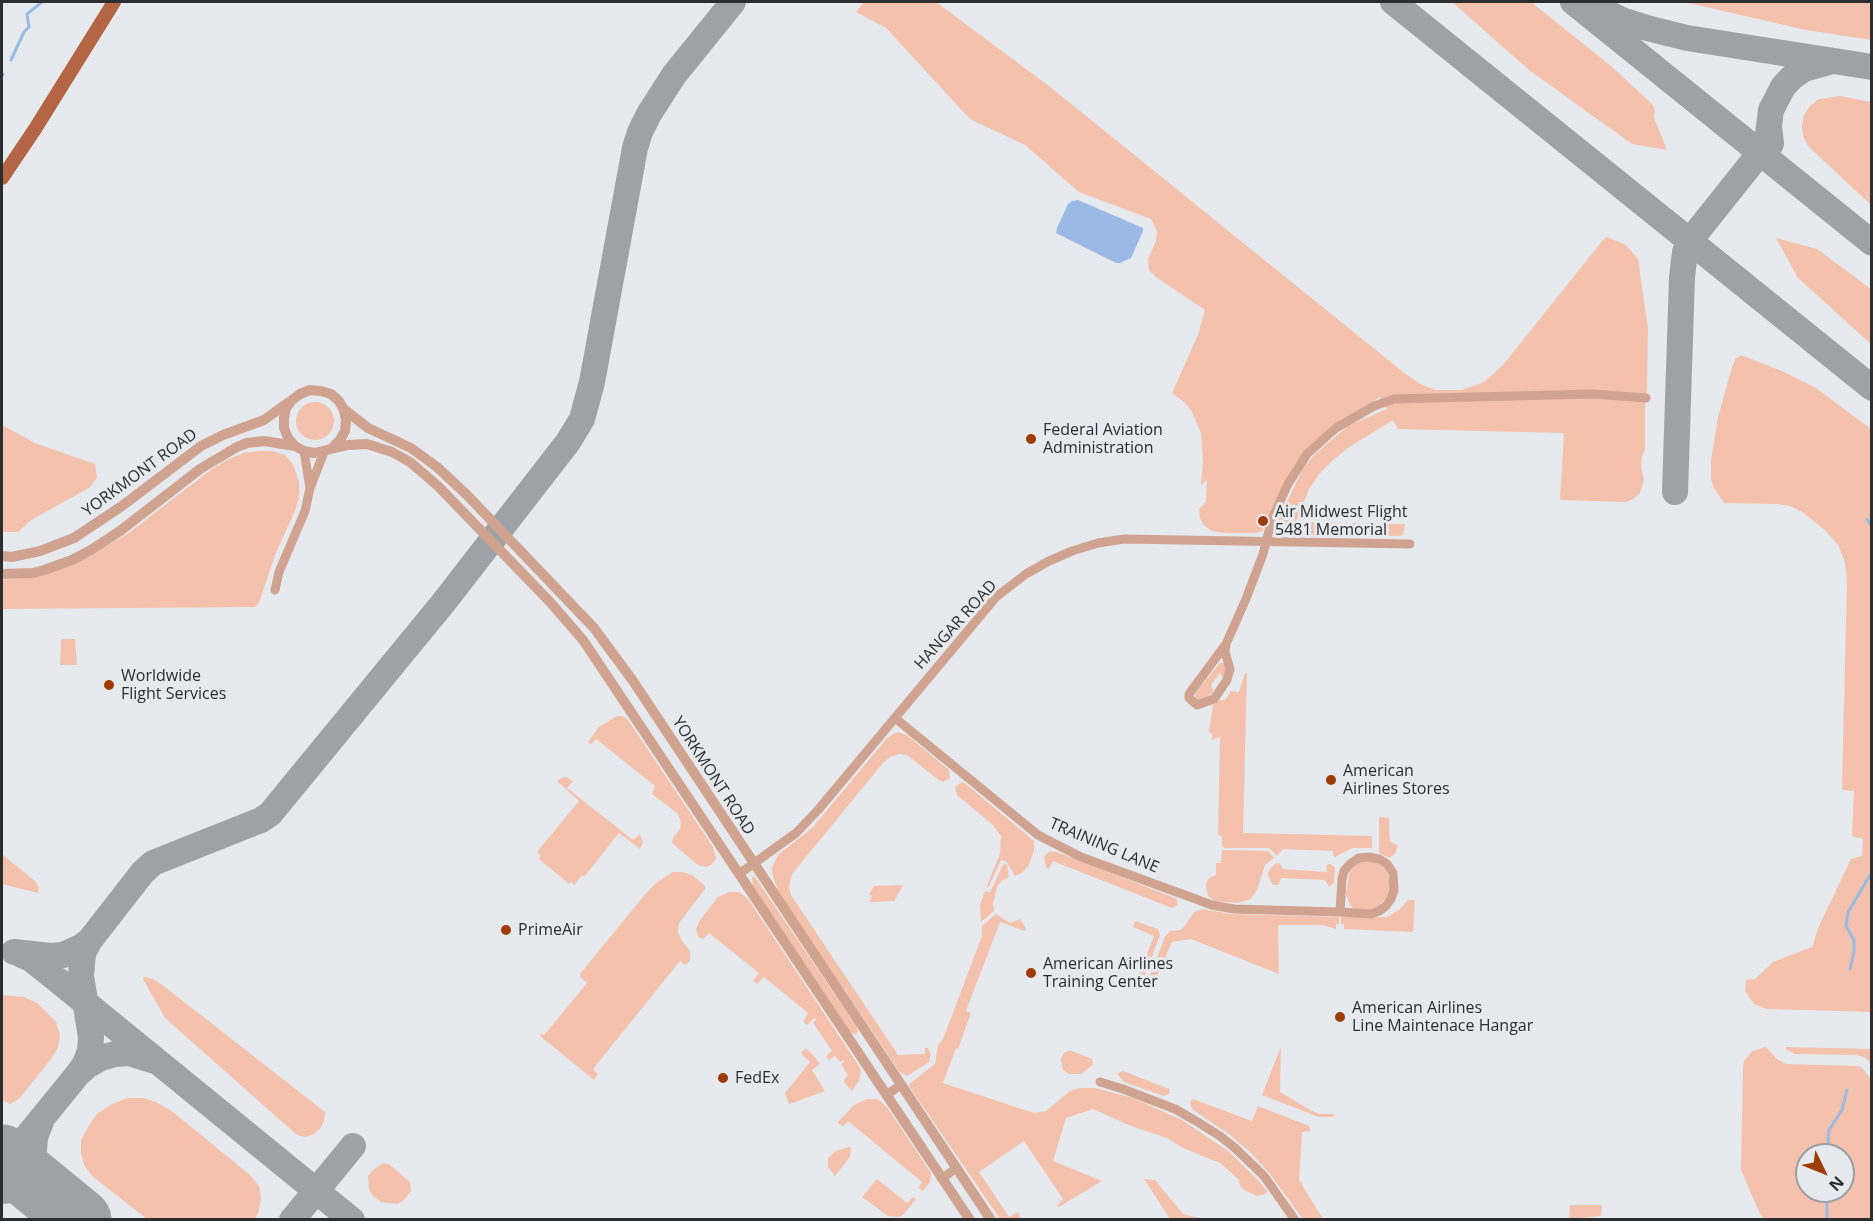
<!DOCTYPE html>
<html>
<head>
<meta charset="utf-8">
<style>
  body { margin:0 }
  #map { position:relative; width:1873px; height:1221px; overflow:hidden; background:#e6eaef; font-family:"Open Sans",sans-serif }
  canvas { display:block }
  .frame { position:absolute; inset:0; border:3px solid #2b2d2f; pointer-events:none }
  .north { position:absolute; left:1795px; top:1143px; width:60px; height:60px; box-sizing:border-box; background:#e6eaef; border:2px solid #9b9ea2; border-radius:50%; rotate:133deg; font-size:16px; font-weight:700; line-height:24px; text-align:center; color:#2b2d2f }
  .north::after { content:''; display:block; margin:auto; width:21px; height:27px; background:#9e3b01; clip-path:polygon(50% 0,100% 100%,50% 72%,0 100%) }
</style>
</head>
<body>
<div id="map">
<canvas width="1873" height="1221"></canvas>
<div class="frame"></div>
<div class="north">N</div>
</div>
<script>
const g = document.querySelector('canvas').getContext('2d');
g.lineJoin = 'round';
function fill(path, color) { g.fillStyle = color; g.fill(path, 'evenodd'); }
const toPath = rows => new Path2D(rows.map(r => 'M' + r).join(''));
function stroke(path, color, width, dash) { g.strokeStyle = color; g.lineWidth = width; g.lineCap = dash ? 'butt' : 'round'; g.setLineDash(dash || []); g.stroke(path); }
function drawText(font, color, halo, rows, align = 'center') {
  g.font = font + ' "Open Sans",sans-serif'; g.lineWidth = 6; g.setLineDash([]); g.textBaseline = 'middle'; g.strokeStyle = halo; g.fillStyle = color; for (const [text, x, y, turn = 0] of rows) {
    g.save(); g.translate(x, y); g.rotate((+turn || 0) * Math.PI / 180); g.textAlign = isNaN(turn) ? turn : align; if (halo) g.strokeText(text, 0, 0); g.fillText(text, 0, 0); g.restore();
  }
}
fill(toPath([
  [864,2,936,2,1049,86,1403,372,1420,384,1436,390,1462,390,1484,382,1503,365,1603,240,1607,237,1626,245,1638,259,1648,328,1647,389,1645,405,1645,450,1642,456,1641,467,1644,480,1640,493,1633,499,1626,502,1560,500,1564,433,1398,429,1393,420,1348,448,1333,460,1320,473,1309,489,1296,522,1405,524,1403,535,1401,536,1281,534,1278,532,1277,524,1281,514,1303,469,1315,454,1348,426,1387,409,1380,397,1333,425,1303,453,1292,469,1262,531,1256,533,1229,533,1217,532,1210,530,1204,525,1200,518,1199,509,1206,502,1207,480,1201,485,1203,463,1201,433,1191,410,1184,402,1172,393,1198,335,1205,310,1156,277,1149,270,1148,259,1156,241,1157,231,1151,219,1079,192,1025,145,970,119,886,28,856,12],
  [1452,2,1531,2,1611,66,1653,105,1655,111,1654,118,1667,150,1632,144,1529,70],
  [1684,2,1871,2,1871,40,1806,30],
  [1840,96,1871,102,1871,205,1808,146,1803,136,1802,126,1804,115,1810,106,1819,99],
  [1776,238,1817,249,1871,289,1871,344,1798,278],
  [1741,355,1784,372,1816,388,1871,429,1871,1012,1767,1009,1754,1004,1745,991,1746,980,1755,979,1773,962,1812,947,1819,926,1851,859,1862,856,1863,839,1852,836,1854,791,1842,790,1842,786,1847,581,1845,562,1838,545,1826,531,1802,512,1790,506,1778,504,1724,503,1714,488,1711,479,1711,460,1718,417,1732,367,1736,358],
  '296 421a19 19 0 1 1 38 0a19 19 0 1 1-38 0Z',
  [2,425,35,443,95,464,97,478,89,488,31,520,18,532,2,532],
  [259,451,273,451,285,455,293,464,299,482,299,498,295,511,275,555,259,603,255,607,2,609,2,580,21,578,89,557,130,532,212,469,229,459,244,453],
  [62,639,75,639,77,665,60,665,61,641],
  [1220,663,1225,663,1227,665,1226,675,1223,678,1220,673,1211,685,1213,692,1208,697,1200,700,1197,699,1195,696,1196,692],
  [1245,673,1247,673,1243,833,1372,836,1372,848,1352,848,1335,857,1333,855,1333,851,1283,849,1277,856,1269,848,1224,848,1222,846,1222,836,1218,835,1220,737,1212,740,1212,733,1209,732,1213,704,1219,700,1225,700,1231,691,1239,692],
  [617,716,622,716,628,720,713,847,716,859,711,865,706,867,698,865,672,843,673,838,680,829,681,821,677,813,652,794,655,786,596,739,591,744,588,742,599,727],
  [897,732,907,735,949,770,950,778,943,782,939,780,907,755,899,754,890,757,883,763,792,874,789,887,791,895,898,1055,925,1054,925,1048,928,1048,931,1054,929,1062,907,1076,899,1071,779,893,772,874,772,867,778,855,813,827,887,738],
  [566,777,573,781,567,788,633,840,640,834,643,842,640,849,619,833,584,877,582,875,574,885,571,882,569,884,539,859,541,856,537,852,579,801,557,781,561,778],
  [962,782,966,784,1034,841,1034,850,1029,865,1022,873,1015,876,1007,862,1001,860,989,886,986,888,1000,854,1001,836,993,825,957,795,955,787],
  [1379,817,1389,818,1390,842,1398,845,1395,854,1389,858,1379,853],
  [1222,850,1268,851,1274,858,1265,865,1257,890,1251,899,1238,903,1215,901,1208,896,1206,885,1208,879,1216,875,1216,863,1221,863],
  [1051,851,1057,852,1175,898,1177,900,1177,905,1172,908,1053,861,1049,869,1046,867,1044,857,1047,853],
  [2,854,36,882,39,888,38,893,2,884],
  [1370,861,1377,863,1383,867,1387,873,1391,886,1388,896,1376,908,1367,910,1355,910,1350,905,1346,894,1349,873,1354,867,1361,862],
  [1004,863,1007,865,1009,877,1001,881,997,887,993,904,994,911,981,922,980,905,985,891,990,892],
  [1276,863,1279,863,1283,869,1327,872,1326,865,1331,864,1335,868,1334,883,1329,887,1325,880,1281,878,1278,885,1273,885,1269,878,1268,874,1269,870],
  [673,872,682,872,692,875,705,886,705,889,679,923,678,932,682,941,690,951,690,961,685,965,680,961,593,1069,598,1074,594,1080,540,1036,542,1034,544,1035,587,983,580,977,580,974,647,892,656,883],
  [752,877,754,877,759,883,856,1026,858,1031,856,1035,851,1033,753,887],
  [903,885,894,901,869,902,872,896,869,894,874,886],
  [729,892,739,892,748,899,859,1066,861,1071,859,1081,852,1091,844,1082,845,1078,848,1076,841,1064,844,1062,844,1060,840,1062,835,1056,828,1060,826,1056,832,1051,813,1023,816,1020,814,1018,807,1025,803,1021,808,1013,764,977,757,984,753,981,759,973,709,933,703,939,699,938,696,929,700,920,718,897],
  [1408,900,1415,900,1413,932,1344,929,1344,924,1341,924,1341,917,1387,917,1399,910],
  [1202,909,1231,914,1339,917,1339,924,1336,924,1336,929,1322,925,1278,925,1279,974,1191,939,1172,942,1152,987,1150,986,1148,980,1165,937,1170,931,1180,930,1184,927,1194,912],
  [996,914,1010,923,1020,919,1026,929,1025,931,1000,922,966,1011,971,1013,958,1049,956,1048,943,1083,1034,1113,1046,1111,1070,1091,1079,1088,1095,1088,1133,1098,1182,1120,1228,1151,1258,1180,1267,1191,1266,1194,1257,1196,1246,1191,1240,1186,1239,1180,1220,1163,1183,1148,1167,1138,1131,1126,1093,1109,1066,1118,1053,1161,1102,1181,1059,1207,1057,1206,1063,1199,1024,1141,979,1172,1009,1217,1018,1212,1021,1219,1000,1219,909,1086,909,1084,935,1064,938,1045,943,1039,982,936,982,926],
  [1135,921,1158,929,1160,935,1144,978,1136,982,1154,936,1133,927],
  [144,977,153,979,165,987,325,1112,324,1121,320,1129,312,1135,305,1137,297,1135,165,1018,143,979],
  [2,995,24,997,37,1003,56,1022,60,1035,58,1047,51,1059,19,1099,10,1104,2,1100],
  [1281,1047,1280,1092,1312,1111,1319,1114,1334,1114,1333,1117,1319,1117,1262,1095],
  [1766,1047,1777,1059,1786,1064,1858,1066,1862,1068,1871,1079,1871,1219,1764,1219,1760,1214,1741,1170,1743,1068,1744,1061,1752,1051],
  [1807,1155,1843,1155,1843,1191,1807,1191],
  [1786,1047,1871,1049,1871,1063,1864,1057,1857,1055,1795,1054,1786,1049],
  [806,1048,814,1056,820,1064,812,1070,825,1091,789,1104,785,1093,810,1062,801,1053],
  [1070,1050,1092,1059,1093,1065,1081,1074,1069,1074,1063,1070,1061,1059,1064,1053],
  [1123,1071,1169,1089,1170,1093,1164,1096,1124,1082,1118,1075,1118,1073],
  [128,1098,143,1098,156,1102,173,1112,250,1175,259,1186,261,1199,258,1214,255,1219,147,1219,92,1176,84,1165,81,1153,81,1140,90,1124,97,1114,112,1104],
  [867,1099,877,1099,887,1107,931,1173,930,1182,923,1191,918,1188,922,1182,848,1121,843,1126,839,1124,838,1122,854,1105],
  [1193,1099,1252,1121,1258,1106,1309,1126,1310,1131,1302,1132,1299,1181,1302,1182,1302,1185,1323,1219,1303,1219,1270,1174,1251,1153,1230,1135,1192,1109,1190,1102],
  [849,1147,851,1147,850,1157,835,1176,828,1167,828,1158,836,1151],
  [383,1163,389,1164,410,1182,411,1191,403,1201,397,1204,381,1202,372,1195,369,1189,368,1176,373,1170],
  [877,1179,907,1203,913,1197,916,1199,904,1214,899,1217,888,1216,862,1197],
  [1144,1179,1155,1180,1183,1214,1204,1219,1170,1219],
  [1570,1205,1602,1205,1601,1216,1569,1219]
]), '#f4c1ac');
fill(toPath([
  [1078,200,1143,228,1143,231,1131,258,1120,263,1116,263,1056,233,1057,228,1068,204,1072,201]
]), '#9bb9e5');
stroke(toPath([
  [11,60,24,32,29,27,27,14,42,2],
  [2,76,3,74],
  [1867,519,1872,527],
  [1850,969,1854,952,1854,940,1846,926,1848,912,1872,872],
  [1827,1155,1829,1130,1842,1110,1847,1090],
  [1827,1220,1827,1191]
]), '#9bb9e5', 3);
stroke(toPath([
  [1393,2,1872,388],
  [1573,2,1872,243],
  [1595,7,1624,21,1647,28,1687,38,1872,67],
  [1771,144,1769,126,1771,110,1783,87,1791,78,1804,69,1829,62],
  [1675,492,1682,277,1685,252,1696,233,1763,149,1768,134,1769,126],
  [14,952,50,956,63,955,81,947,90,940,143,872,153,863,261,820,270,814,444,602,568,442,582,419,592,382,635,148,640,132,649,114,674,75,733,2],
  [22,955,31,959,55,978,352,1220],
  [78,1074,87,1066,101,1058,115,1054,129,1053,155,1061],
  [41,1122,35,1137,34,1152,35,1166,45,1189,57,1201],
  [2,1167,78,1074,85,1064,90,1051,91,1037,81,976,83,953,90,940],
  [2,1191,19,1189,34,1191,57,1201],
  [292,1220,353,1146]
]), '#9ea1a5', 26);
stroke(toPath([
  [2,1156,80,1220]
]), '#9ea1a5', 63);
stroke(toPath([
  [304,451,310,488],
  [275,590,279,572,305,511,310,488,324,452],
  [1226,644,1225,652,1230,669,1227,680,1214,699,1197,705,1189,698,1189,694,1226,644,1246,599,1263,554,1272,519,1288,484,1307,454,1336,428,1374,406,1394,399,1593,394,1646,398],
  [895,718,1038,835,1081,857,1212,905,1234,909,1340,912],
  [1369,857,1379,859,1387,864,1393,873,1394,890,1391,899,1386,906,1379,911,1371,914,1340,912,1342,879,1344,871,1350,864,1359,858,1369,857],
  [739,874,796,833,818,810,996,597,1026,574,1049,561,1072,551,1098,543,1124,539,1410,544],
  [1100,1082,1123,1089,1175,1109,1196,1121,1220,1136,1235,1148,1264,1176,1295,1220],
  [886,1095,901,1085],
  [942,1179,956,1168]
]), '#d0a391', 9);
stroke(toPath([
  [345,410,368,428,411,448,437,467,467,495,594,628,633,681,991,1220],
  [333,447,340,440,345,431,346,420,344,410,339,401,331,394,321,391,310,390,300,394,292,400,286,408,284,418,284,428,288,438,295,446,304,451,314,453,348,445,367,444,392,452,410,462,438,486,550,602,583,640,970,1220],
  [2,556,12,557,40,551,74,538,122,506,201,446,223,435,264,420,289,402],
  [2,574,33,573,44,570,72,560,91,550,120,531,200,469,237,447,247,443,264,441,295,446]
]), '#d0a391', 10);
stroke(toPath([
  [2,178,35,129,114,2]
]), '#b36544', 14);
for (const [x, y, r, color] of [
  [1031,439,6,"#9e3b01"],
  [1263,521,6,"#9e3b01"],
  [109,685,6,"#9e3b01"],
  [1331,780,6,"#9e3b01"],
  [506,930,6,"#9e3b01"],
  [1031,973,6,"#9e3b01"],
  [1340,1017,6,"#9e3b01"],
  [723,1078,6,"#9e3b01"]
]) { const dot = new Path2D(); dot.arc(x, y, r, 0, 2 * Math.PI); g.fillStyle = color; g.fill(dot); stroke(dot, '#e6eaef', 2); }
drawText('16px', '#2b2d2f', '#e6eaef', [
  ["Federal Aviation",1043,430],
  ["Administration",1043,448],
  ["Air Midwest Flight",1275,512],
  ["5481 Memorial",1275,530],
  ["Worldwide",121,676],
  ["Flight Services",121,694],
  ["American",1343,771],
  ["Airlines Stores",1343,789],
  ["PrimeAir",518,930],
  ["American Airlines",1043,964],
  ["Training Center",1043,982],
  ["American Airlines",1352,1008],
  ["Line Maintenace Hangar",1352,1026],
  ["FedEx",735,1078]
], 'left');
drawText('16px', '#2b2d2f', '#e6eaef', [
  ["YORKMONT ROAD",140,473,-36],
  ["HANGAR ROAD",956,625,-48],
  ["YORKMONT ROAD",713,776,57],
  ["TRAINING LANE",1104,846,23]
]);
</script>
</body>
</html>
